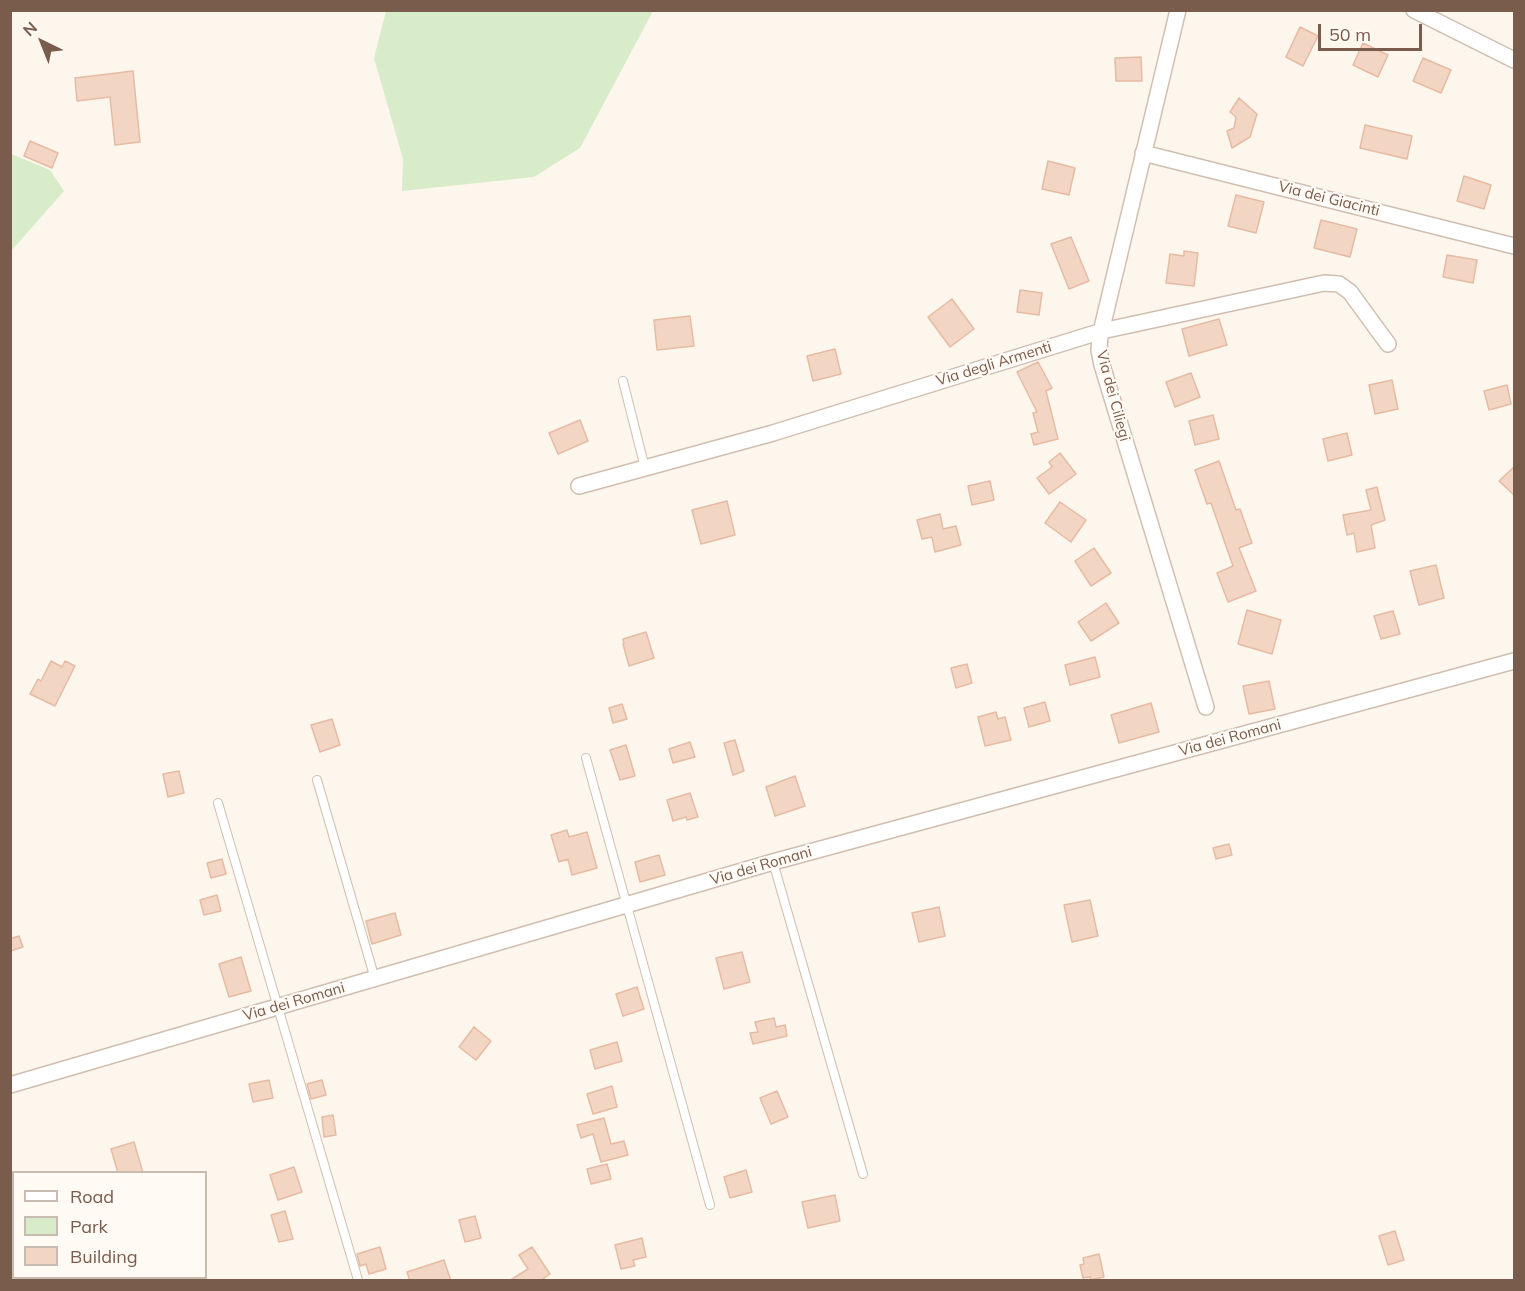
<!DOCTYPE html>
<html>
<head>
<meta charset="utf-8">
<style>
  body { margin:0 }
  #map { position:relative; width:1525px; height:1291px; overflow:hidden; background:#fdf6ec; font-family:Mulish,sans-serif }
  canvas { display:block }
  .frame { position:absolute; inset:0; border:12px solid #7a5c4d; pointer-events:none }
  .legend { position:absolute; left:12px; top:1171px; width:195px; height:108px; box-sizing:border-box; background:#fffaf3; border:2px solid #cabbb1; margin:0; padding:8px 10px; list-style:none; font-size:18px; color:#7a5c4d }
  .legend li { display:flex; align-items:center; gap:12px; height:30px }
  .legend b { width:30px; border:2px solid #cabbb1 }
  .north { position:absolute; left:12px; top:12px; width:60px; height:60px; -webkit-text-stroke:4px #fffaf3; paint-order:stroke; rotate:317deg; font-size:16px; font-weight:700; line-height:24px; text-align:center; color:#7a5c4d }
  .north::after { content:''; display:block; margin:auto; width:21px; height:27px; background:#7a5c4d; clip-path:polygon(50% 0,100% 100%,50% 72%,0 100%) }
  .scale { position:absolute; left:1318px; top:24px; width:104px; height:27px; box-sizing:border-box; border:3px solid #7a5c4d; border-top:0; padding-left:8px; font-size:18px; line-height:21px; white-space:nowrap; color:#7a5c4d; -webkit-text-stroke:4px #fffaf3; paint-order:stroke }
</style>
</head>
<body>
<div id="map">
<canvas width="1525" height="1291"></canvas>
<div class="frame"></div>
<ul class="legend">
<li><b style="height:8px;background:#fff"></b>Road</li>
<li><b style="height:16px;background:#d8ecc9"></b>Park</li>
<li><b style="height:16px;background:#f3d5c3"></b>Building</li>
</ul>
<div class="north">N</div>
<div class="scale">50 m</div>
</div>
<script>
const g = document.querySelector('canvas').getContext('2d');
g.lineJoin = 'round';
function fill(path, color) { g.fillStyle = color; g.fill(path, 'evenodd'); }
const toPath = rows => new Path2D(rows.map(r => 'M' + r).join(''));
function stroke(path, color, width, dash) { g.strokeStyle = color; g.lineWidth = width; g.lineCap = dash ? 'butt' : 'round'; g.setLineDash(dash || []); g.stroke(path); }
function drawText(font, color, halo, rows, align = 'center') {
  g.font = font + ' Mulish,sans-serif'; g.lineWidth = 4.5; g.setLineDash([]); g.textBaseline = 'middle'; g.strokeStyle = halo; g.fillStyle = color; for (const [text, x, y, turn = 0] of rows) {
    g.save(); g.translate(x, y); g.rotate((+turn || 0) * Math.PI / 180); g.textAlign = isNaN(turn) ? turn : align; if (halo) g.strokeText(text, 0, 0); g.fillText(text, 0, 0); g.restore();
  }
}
fill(toPath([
  [386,11,386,10,653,11,580,148,534,177,402,191,403,159,374,58],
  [11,154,50,170,64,191,11,251]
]), '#d8ecc9');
const building = toPath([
  [1300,27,1318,36,1303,66,1286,57,1300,27],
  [1363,43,1388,55,1378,77,1353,65,1363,43],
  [1141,57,1142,81,1116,81,1115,58,1141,57],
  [1423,58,1451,70,1441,93,1413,81,1423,58],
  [133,71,140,142,115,145,110,97,77,101,75,78,133,71],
  [1239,98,1257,114,1250,137,1232,148,1227,131,1234,128,1236,117,1230,112,1239,98],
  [1365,125,1412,136,1407,159,1360,148,1365,125],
  [30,141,58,153,52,168,24,156,30,141],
  [1048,161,1075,168,1069,195,1042,189,1048,161],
  [1464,176,1491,185,1484,209,1457,201,1464,176],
  [1236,195,1264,202,1256,233,1228,226,1236,195],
  [1321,220,1357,229,1350,257,1314,248,1321,220],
  [1071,237,1089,281,1069,289,1051,244,1071,237],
  [1184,251,1198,253,1194,286,1166,283,1170,254,1184,256,1184,251],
  [1447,255,1477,260,1473,283,1443,277,1447,255],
  [1020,290,1042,293,1039,315,1017,312,1020,290],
  [952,299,974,329,950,347,928,317,952,299],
  [690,316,694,346,657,350,654,320,690,316],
  [1219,319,1227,345,1189,356,1182,329,1219,319],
  [835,349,841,374,813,381,807,356,835,349],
  [1038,362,1052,388,1046,391,1058,439,1034,445,1031,434,1038,432,1033,413,1037,412,1017,372,1038,362],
  [1191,373,1200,397,1175,407,1166,382,1191,373],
  [1392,380,1398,409,1375,414,1369,385,1392,380],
  [1507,385,1511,404,1489,410,1484,391,1507,385],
  [1213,415,1219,439,1195,445,1189,421,1213,415],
  [580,420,588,441,558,454,549,433,580,420],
  [1347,433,1352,455,1328,461,1323,439,1347,433],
  [1060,453,1076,474,1049,494,1037,478,1052,467,1049,462,1060,453],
  [1219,461,1236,510,1240,509,1252,543,1239,548,1256,591,1228,602,1217,573,1233,566,1211,503,1207,504,1195,470,1219,461],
  [1515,466,1515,496,1499,481,1515,466],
  [990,481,994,500,972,505,968,486,990,481],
  [1377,487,1385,520,1371,525,1375,548,1357,552,1354,533,1347,535,1343,515,1371,510,1366,490,1377,487],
  [727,501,735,535,701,544,692,510,727,501],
  [1060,502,1086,520,1071,542,1045,523,1060,502],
  [940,514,943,529,956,526,961,545,935,552,932,537,922,539,917,520,940,514],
  [1094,548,1111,573,1091,586,1075,561,1094,548],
  [1436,565,1444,598,1419,605,1410,571,1436,565],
  [1106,603,1119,623,1091,641,1078,622,1106,603],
  [1247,610,1281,620,1272,654,1238,644,1247,610],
  [1393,611,1400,634,1381,639,1374,616,1393,611],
  [646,632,654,658,629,666,623,644,624,644,623,639,646,632],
  [1095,657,1100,677,1070,685,1065,665,1095,657],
  [51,661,62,667,65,661,75,666,55,706,30,694,38,679,41,681,51,661],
  [967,664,972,683,956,688,951,668,967,664],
  [1269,681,1275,709,1249,714,1243,686,1269,681],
  [1045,702,1050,721,1029,727,1024,708,1045,702],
  [1151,703,1159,732,1119,743,1111,715,1151,703],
  [622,704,627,719,613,723,609,708,622,704],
  [996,712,998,719,1005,717,1011,740,985,746,978,717,996,712],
  [332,719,340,745,320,752,311,725,332,719],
  [735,740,744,771,733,775,724,743,735,740],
  [690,742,695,757,673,763,669,749,690,742],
  [626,745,635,776,620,780,610,750,626,745],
  [179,771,184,793,168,797,163,774,179,771],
  [795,776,805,806,775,816,766,787,795,776],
  [690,793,698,817,687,820,686,817,673,821,667,800,690,793],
  [567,830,569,837,587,832,597,868,572,875,568,859,559,862,551,835,567,830],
  [1229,844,1232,855,1216,859,1213,848,1229,844],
  [659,855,665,875,640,882,635,862,659,855],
  [222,859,226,874,211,878,207,863,222,859],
  [217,895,221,911,204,915,200,900,217,895],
  [1090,900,1098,936,1072,942,1064,905,1090,900],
  [939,907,945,936,919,942,912,913,939,907],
  [395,913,401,935,372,944,366,921,395,913],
  [19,936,23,947,10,951,10,939,19,936],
  [742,952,750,982,724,989,716,958,742,952],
  [241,957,251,991,229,997,219,964,241,957],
  [637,987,644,1009,623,1016,616,994,637,987],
  [774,1018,776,1027,785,1025,787,1036,753,1044,750,1033,758,1032,755,1022,774,1018],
  [474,1027,491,1041,476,1060,459,1047,474,1027],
  [617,1042,622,1061,595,1069,590,1050,617,1042],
  [269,1080,273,1098,253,1102,249,1084,269,1080],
  [322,1080,326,1095,311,1099,307,1084,322,1080],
  [612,1086,617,1107,593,1114,587,1094,612,1086],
  [777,1091,788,1117,771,1124,760,1098,777,1091],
  [333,1115,336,1135,324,1137,322,1117,333,1115],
  [604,1118,611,1144,624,1141,628,1155,601,1162,593,1134,581,1138,577,1125,604,1118],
  [134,1142,143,1173,118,1173,111,1149,134,1142],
  [607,1164,611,1179,591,1184,587,1169,607,1164],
  [294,1167,302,1192,278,1200,270,1175,294,1167],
  [746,1170,752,1192,730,1198,724,1177,746,1170],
  [835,1195,840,1221,808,1228,802,1202,835,1195],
  [285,1211,293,1239,279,1242,271,1215,285,1211],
  [475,1216,481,1238,465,1242,459,1220,475,1216],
  [1395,1231,1404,1260,1388,1265,1379,1236,1395,1231],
  [642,1238,646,1257,633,1260,635,1266,621,1269,615,1245,642,1238],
  [380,1247,386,1269,369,1274,366,1264,360,1266,357,1254,380,1247],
  [532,1247,550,1274,540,1281,509,1281,528,1269,519,1255,532,1247],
  [1099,1254,1104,1277,1091,1280,1090,1277,1083,1278,1080,1265,1084,1264,1083,1258,1099,1254],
  [444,1260,451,1281,410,1281,407,1272,444,1260]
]);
fill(building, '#f3d5c3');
stroke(building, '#e6bba3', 1.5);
const lane = toPath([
  [623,381,645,468],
  [586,758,710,1205],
  [317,780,375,979],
  [218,803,358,1280],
  [773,862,863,1174]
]);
const street = toPath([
  [1178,10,1100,336,1099,350,1102,365,1206,707],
  [1414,10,1514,60],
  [1143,153,1514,246],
  [579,486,773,433,1102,331,1324,283,1339,284,1350,292,1388,344],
  [10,1085,773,862,1514,661]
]);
stroke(lane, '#d1beb0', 10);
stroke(street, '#d1beb0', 18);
stroke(lane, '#fff', 8);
stroke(street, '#fff', 15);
drawText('15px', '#7a5c4d', '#fffaf3', [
  ["Via dei Giacinti",1329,199,14],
  ["Via degli Armenti",994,364,-17],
  ["Via dei Ciliegi",1113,396,75],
  ["Via dei Romani",1230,738,-15],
  ["Via dei Romani",761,866,-16],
  ["Via dei Romani",294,1002,-16]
]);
</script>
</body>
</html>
